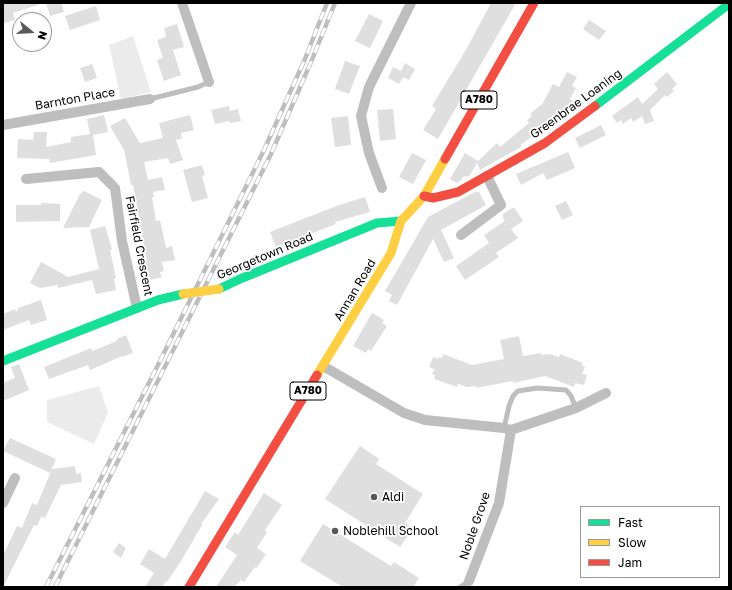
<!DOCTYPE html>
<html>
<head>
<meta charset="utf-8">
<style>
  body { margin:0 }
  #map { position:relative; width:732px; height:590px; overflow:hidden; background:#fff; font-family:"Golos Text",sans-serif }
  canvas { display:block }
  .frame { position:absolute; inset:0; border:4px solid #000; pointer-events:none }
  .legend { position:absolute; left:580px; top:506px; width:140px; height:72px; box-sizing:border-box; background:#fff; border:1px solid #999; margin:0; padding:5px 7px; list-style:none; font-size:12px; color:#000 }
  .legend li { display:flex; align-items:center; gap:8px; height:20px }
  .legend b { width:20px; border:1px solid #999 }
  .north { position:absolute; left:12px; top:12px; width:40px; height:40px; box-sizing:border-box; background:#fff; border:1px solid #999; border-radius:50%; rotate:108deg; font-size:11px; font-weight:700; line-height:16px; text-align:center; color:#000 }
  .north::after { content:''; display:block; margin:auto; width:14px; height:18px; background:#595959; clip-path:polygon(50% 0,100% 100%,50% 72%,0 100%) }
</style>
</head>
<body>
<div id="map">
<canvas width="732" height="590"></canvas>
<div class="frame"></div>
<ul class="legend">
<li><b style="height:5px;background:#16e098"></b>Fast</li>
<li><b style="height:5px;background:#ffcf43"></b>Slow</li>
<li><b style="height:5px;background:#f24e42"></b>Jam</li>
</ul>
<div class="north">N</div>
</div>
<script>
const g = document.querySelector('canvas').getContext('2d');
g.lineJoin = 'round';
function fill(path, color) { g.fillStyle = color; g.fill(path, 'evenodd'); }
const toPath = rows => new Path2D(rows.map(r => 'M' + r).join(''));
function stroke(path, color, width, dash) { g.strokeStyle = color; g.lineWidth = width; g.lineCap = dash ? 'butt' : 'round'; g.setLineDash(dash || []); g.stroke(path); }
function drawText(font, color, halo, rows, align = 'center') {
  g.font = font + ' "Golos Text",sans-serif'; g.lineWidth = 3.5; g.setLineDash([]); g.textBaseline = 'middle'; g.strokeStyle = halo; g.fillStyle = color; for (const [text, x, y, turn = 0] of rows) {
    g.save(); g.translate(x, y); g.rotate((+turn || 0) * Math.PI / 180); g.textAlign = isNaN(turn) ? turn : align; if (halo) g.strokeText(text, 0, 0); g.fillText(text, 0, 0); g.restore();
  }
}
fill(toPath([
  [133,36,151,92,121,99,109,45],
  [99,386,108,413,94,444,47,422,47,400]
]), '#ebebeb');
fill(toPath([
  [3,3,38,3,38,5,13,13,15,20,3,23],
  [46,3,61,3,64,12,50,16],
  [491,3,516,3,438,139,423,130,436,109,432,106,467,48],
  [96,6,100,20,70,30,65,16],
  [369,14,383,21,370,48,355,41],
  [589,20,606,31,599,40,583,29],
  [177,24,184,47,173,50,181,75,164,81,157,60,163,58,157,40,166,37,164,28],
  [345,61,360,66,349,94,335,89],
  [405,63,415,69,409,80,403,77,399,84,388,78,393,67,401,71],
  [92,64,97,78,85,82,80,68],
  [567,72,577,77,572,86,576,88,570,99,579,107,569,114,567,113,544,131,542,128,521,145,521,147,480,170,477,163,470,175,467,177,464,176,461,180,457,183,450,179,465,153,478,161,497,143,500,147,529,123,527,120,532,116,530,114,543,103,553,84,559,87],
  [667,72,677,84,672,89,674,91,667,97,665,95,650,110,654,121,645,124,642,116,633,122,631,118,623,124,621,120,617,123,612,116,638,97,642,104,658,89,654,84],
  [229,106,230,111,238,109,241,121,230,123,229,121,215,124,211,110],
  [393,109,396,139,380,141,377,110],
  [104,115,108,132,93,135,96,155,50,163,49,159,17,158,18,139,33,140,34,132,47,132,46,147,71,142,71,137,90,134,87,119],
  [190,115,194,130,181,133,182,139,176,140,183,160,170,164,168,158,144,162,148,180,162,177,165,190,153,192,154,197,152,197,156,221,160,220,166,248,172,246,175,260,162,262,164,271,160,272,162,277,150,280,148,270,145,271,143,262,147,261,133,185,131,185,124,150,110,126,125,118,140,143,163,138,159,123],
  [348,116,351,145,335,147,331,118],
  [601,125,606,135,580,148,575,138],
  [568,152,575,168,547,180,543,173,521,185,516,174],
  [412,153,426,160,413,184,399,177],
  [202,165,205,175,202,176,208,198,192,202,183,170],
  [84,191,102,200,89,227,63,228,80,194],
  [475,192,479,192,486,205,441,230,454,258,444,262,433,239,397,305,389,301,392,295,385,291,428,217],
  [365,197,370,212,335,222,336,224,276,247,270,232,339,205],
  [566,201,573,215,562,220,555,206],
  [41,203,60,204,60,221,16,222,16,205,41,205],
  [514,207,523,221,511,229,518,238,496,253,499,257,465,280,456,266,489,243,484,235,505,221,503,218,503,214],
  [105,226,112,249,110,250,116,278,114,279,116,290,96,294,92,280,58,288,58,285,40,288,30,283,41,262,68,277,99,269,90,230],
  [41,300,47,320,31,325,29,320,3,330,3,314,15,309,16,312,18,308],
  [372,313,384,320,382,323,387,326,371,351,368,349,366,353,353,346],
  [126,335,133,353,122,357,122,356,90,370,88,365,49,379,44,367,91,348,92,351,117,341,117,339],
  [519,336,523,356,541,353,541,355,550,354,559,357,560,354,583,363,582,365,585,367,582,374,587,375,584,385,575,383,574,387,545,376,513,383,513,381,476,388,476,386,467,387,458,384,457,387,434,379,435,375,432,374,434,369,429,367,433,357,438,359,439,357,442,358,443,354,472,365,504,359,500,340],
  [19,364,29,390,3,401,3,383,15,378,11,367],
  [10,438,56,459,50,473,3,451],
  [360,446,379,459,376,464,423,494,405,523,413,528,400,547,325,499],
  [75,466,76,474,81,473,82,482,61,485,45,518,41,517,37,526,34,525,3,587,3,555,17,526,22,528,32,503,37,505,52,469],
  [205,491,219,499,201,524,202,525,181,561,167,582,166,581,162,587,145,587,154,573,140,564,149,549,165,559],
  [264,493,282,505,265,530,267,532,257,548,266,554,256,569,255,567,244,582,241,580,234,587,216,587,237,555,225,547,235,532,238,535],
  [323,524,391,566,394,562,419,578,413,587,343,587,300,561],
  [119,543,126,548,121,558,113,552]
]), '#dfdfdf');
stroke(toPath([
  [150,99,198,87,209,82],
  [504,428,509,406,513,396,518,391,537,388,566,390,571,396,576,408],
  [460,587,469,581]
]), '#bebebe', 5);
stroke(toPath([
  [182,3,209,82],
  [3,125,150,99],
  [26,179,99,172,115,188,122,241,137,308],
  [382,188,369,153,361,116,369,87,411,3],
  [461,235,501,205,487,176],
  [323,366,404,413,425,420,504,428,511,430,576,408,606,393],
  [3,503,15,478],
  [469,581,499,503,511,430]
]), '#bebebe', 10);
stroke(toPath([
  [595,106,729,4],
  [219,289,240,279,377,223,401,221],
  [3,361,158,300,183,294]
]), '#16e098', 9);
stroke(toPath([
  [317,375,391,253,401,221,424,196,445,159]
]), '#ffcf43', 9);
stroke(toPath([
  [445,159,534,3],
  [424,196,433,198,458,192,545,143,595,106],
  [189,587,317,375]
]), '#f24e42', 9);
const rail = toPath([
  [46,587,159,363,264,150,305,59,327,3],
  [55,587,271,154,311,62,335,3]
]);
stroke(rail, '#bebebe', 4.5);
stroke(rail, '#fff', 3, [9]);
stroke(toPath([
  [183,294,219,289]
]), '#ffcf43', 9);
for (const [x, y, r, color] of [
  [374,497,4,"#595959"],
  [335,531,4,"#595959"]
]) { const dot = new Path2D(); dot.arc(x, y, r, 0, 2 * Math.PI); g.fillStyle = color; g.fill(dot); stroke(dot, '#fff', 1.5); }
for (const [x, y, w] of [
  [479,100,36],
  [308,391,36]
]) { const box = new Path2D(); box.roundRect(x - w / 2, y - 9, w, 18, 3); g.fillStyle = '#fff'; g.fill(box); stroke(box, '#000', 1); }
drawText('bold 11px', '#000', null, [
  ["A780",479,100],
  ["A780",308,391]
]);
drawText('12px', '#000', '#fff', [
  ["Barnton Place",75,99,-10],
  ["Greenbrae Loaning",576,104,-36],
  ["Fairfield Crescent",139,246,79],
  ["Georgetown Road",265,256,-23],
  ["Annan Road",355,290,-59],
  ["Noble Grove",475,526,-71]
]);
drawText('12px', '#000', '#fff', [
  ["Aldi",382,497],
  ["Noblehill School",343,531]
], 'left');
</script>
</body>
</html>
